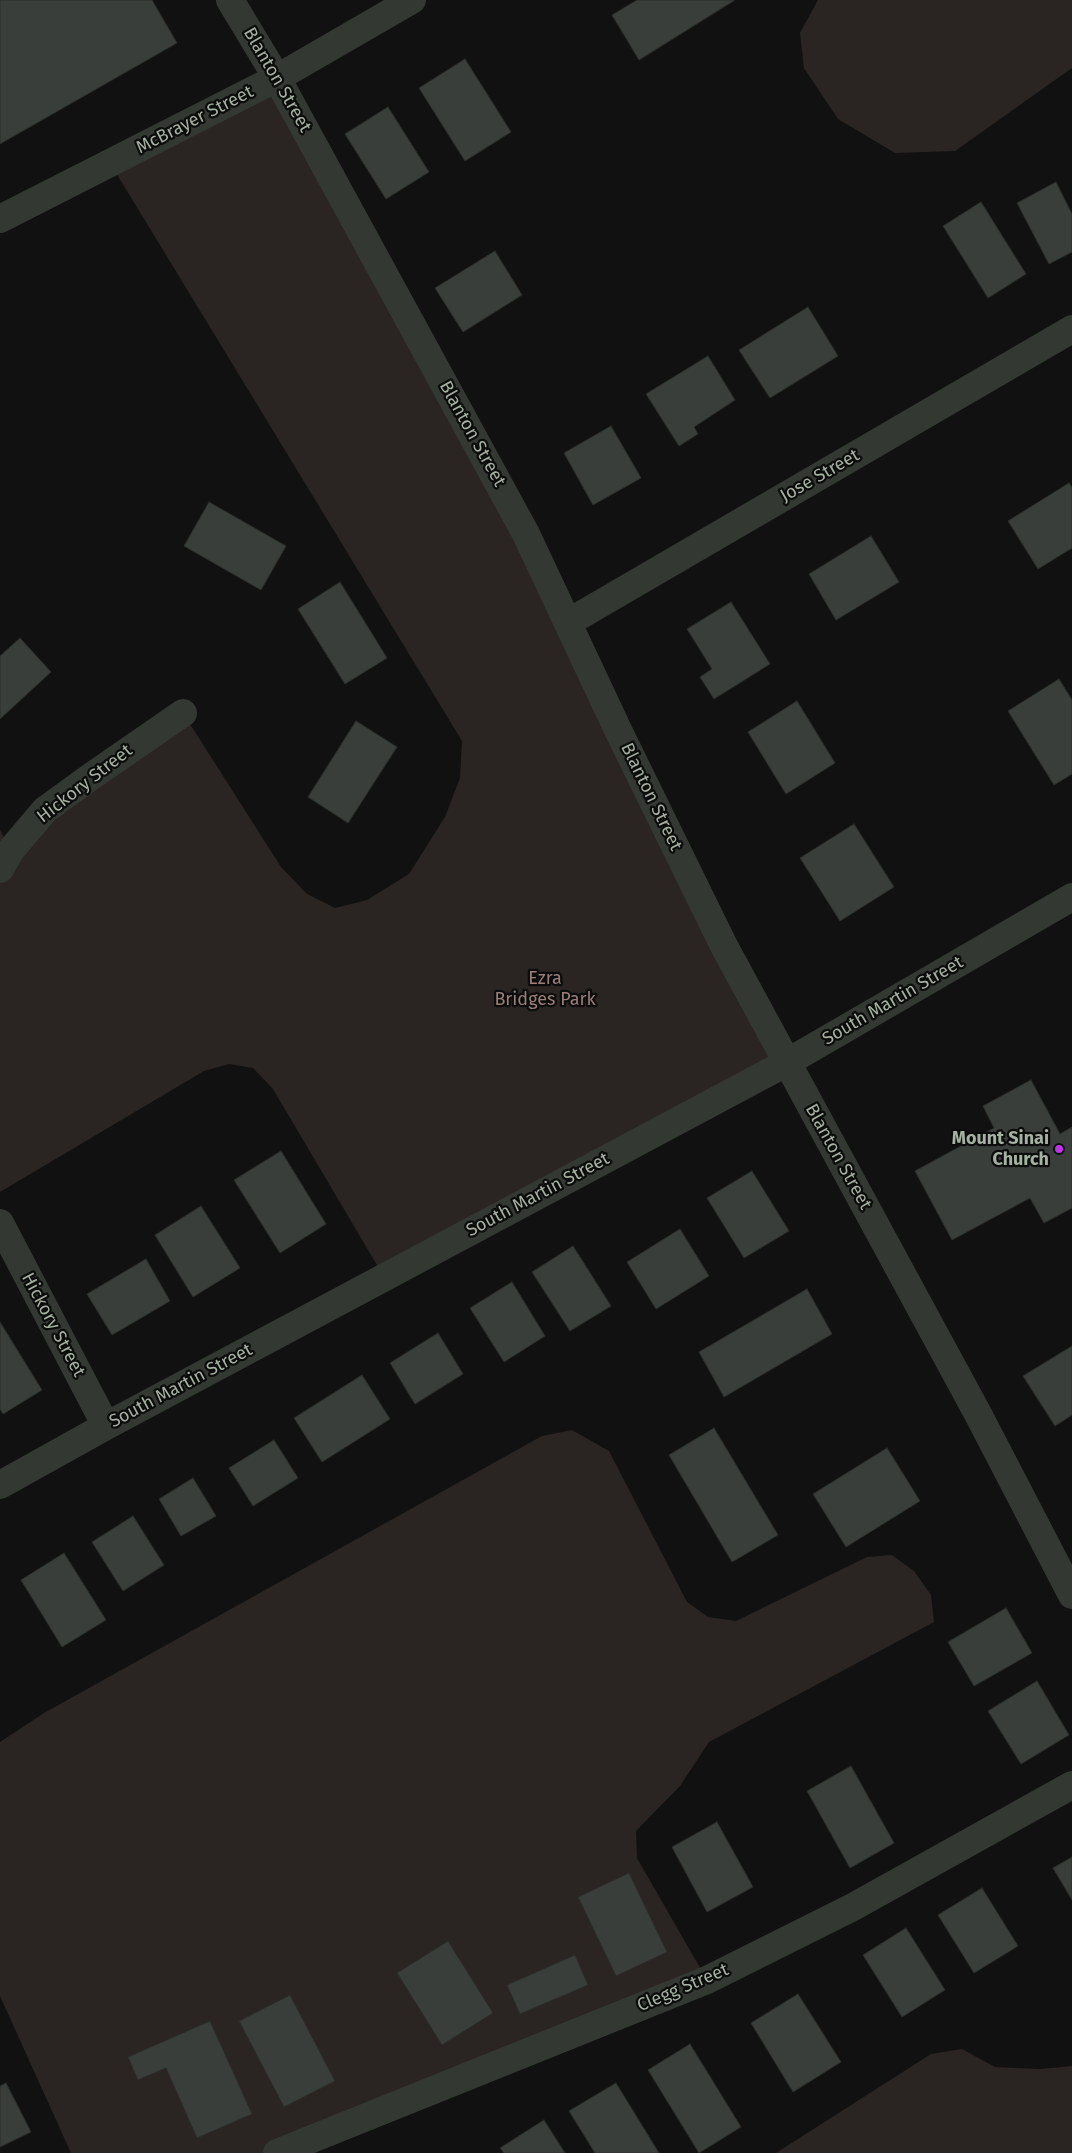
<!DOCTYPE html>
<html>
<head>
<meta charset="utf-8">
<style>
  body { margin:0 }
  canvas { display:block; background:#101110 }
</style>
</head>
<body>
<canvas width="1072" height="2153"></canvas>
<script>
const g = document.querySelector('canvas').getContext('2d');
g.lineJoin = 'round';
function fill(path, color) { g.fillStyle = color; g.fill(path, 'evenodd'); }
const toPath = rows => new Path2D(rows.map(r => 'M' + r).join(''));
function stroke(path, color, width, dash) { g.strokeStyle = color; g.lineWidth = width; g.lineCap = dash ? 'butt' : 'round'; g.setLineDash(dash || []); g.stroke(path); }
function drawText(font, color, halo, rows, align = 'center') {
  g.font = font + ' "Fira Sans",sans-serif'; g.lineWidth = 4.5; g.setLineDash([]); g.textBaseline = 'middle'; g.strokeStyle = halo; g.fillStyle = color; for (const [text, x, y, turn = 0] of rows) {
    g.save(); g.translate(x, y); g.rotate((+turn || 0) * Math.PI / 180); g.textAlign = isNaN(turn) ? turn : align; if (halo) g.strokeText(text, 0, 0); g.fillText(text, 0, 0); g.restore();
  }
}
fill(toPath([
  [818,0,1072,0,1072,68,955,151,895,153,838,119,804,68,800,33],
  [277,78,786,1063,384,1277,273,1089,253,1068,229,1064,204,1071,0,1192,0,830,11,850,183,713,281,867,307,894,335,908,367,900,409,874,445,817,460,778,462,741,110,163],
  [572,1430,609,1451,687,1602,708,1617,736,1621,867,1557,892,1555,914,1571,931,1595,934,1622,709,1742,680,1786,636,1831,637,1858,707,1980,277,2153,71,2153,0,1996,0,1742,44,1713,542,1436],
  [962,2049,995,2067,1040,2069,1072,2066,1072,2153,776,2153,931,2054]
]), '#2a2423');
const building = toPath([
  [0,0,152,0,177,43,0,144,0,0],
  [637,0,735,0,639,60,612,15,637,0],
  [465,59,511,132,465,161,419,88,465,59],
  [388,107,429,172,386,199,345,134,388,107],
  [1056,182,1072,214,1072,252,1049,264,1017,203,1056,182],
  [981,202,1026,274,988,298,943,226,981,202],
  [495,251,522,295,463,332,435,288,495,251],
  [808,307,838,356,770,398,739,350,808,307],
  [708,356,735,400,694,427,698,434,679,446,646,394,708,356],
  [611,426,641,478,593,505,564,453,611,426],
  [1069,483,1072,487,1072,548,1038,569,1008,521,1069,483],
  [209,502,286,546,261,590,184,546,209,502],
  [871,536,899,582,836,620,809,574,871,536],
  [340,582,387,658,345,684,298,609,340,582],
  [731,602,770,664,714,699,700,677,712,669,687,629,731,602],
  [20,638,51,672,0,719,0,656,20,638],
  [1059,679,1072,700,1072,774,1054,785,1008,711,1059,679],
  [797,701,835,763,786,794,748,732,797,701],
  [356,721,397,747,348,823,308,797,356,721],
  [854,824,894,887,840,921,800,858,854,824],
  [1031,1080,1060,1134,1072,1127,1072,1208,1044,1223,1030,1198,952,1240,915,1171,994,1128,983,1106,1031,1080],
  [281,1151,326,1224,280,1253,234,1180,281,1151],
  [752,1171,789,1231,744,1258,707,1198,752,1171],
  [201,1206,240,1268,193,1297,155,1235,201,1206],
  [680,1229,709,1276,656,1309,627,1262,680,1229],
  [573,1246,611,1306,570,1331,532,1272,573,1246],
  [146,1259,170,1301,112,1335,87,1294,146,1259],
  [512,1282,545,1336,504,1362,470,1308,512,1282],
  [807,1289,832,1334,724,1397,699,1352,807,1289],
  [0,1322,42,1390,3,1414,0,1409,0,1322],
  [438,1333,463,1374,415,1404,390,1363,438,1333],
  [1072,1346,1072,1415,1055,1426,1023,1376,1072,1346],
  [362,1375,390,1419,322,1462,294,1418,362,1375],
  [714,1428,778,1535,732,1562,669,1455,714,1428],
  [274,1440,298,1478,253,1506,229,1468,274,1440],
  [887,1448,920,1501,846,1547,813,1494,887,1448],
  [193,1478,216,1516,181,1536,159,1499,193,1478],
  [133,1516,164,1565,123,1591,92,1542,133,1516],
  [64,1553,106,1620,62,1647,21,1580,64,1553],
  [1006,1608,1032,1653,974,1686,948,1642,1006,1608],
  [1037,1681,1069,1735,1021,1764,988,1711,1037,1681],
  [851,1766,894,1843,850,1868,807,1791,851,1766],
  [717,1822,753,1887,707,1912,672,1847,717,1822],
  [1072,1857,1072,1900,1053,1868,1072,1857],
  [629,1873,667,1952,616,1976,578,1897,629,1873],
  [982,1888,1018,1946,974,1973,938,1915,982,1888],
  [906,1928,945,1990,902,2017,863,1955,906,1928],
  [448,1941,493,2013,442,2045,397,1973,448,1941],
  [575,1955,588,1985,520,2014,507,1985,575,1955],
  [798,1994,841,2062,793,2092,751,2023,798,1994],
  [290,1995,335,2081,284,2107,239,2021,290,1995],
  [210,2021,252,2114,197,2138,166,2068,138,2080,128,2057,210,2021],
  [690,2044,741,2127,699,2153,648,2070,690,2044],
  [6,2083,31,2132,0,2147,0,2086,6,2083],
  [616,2083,659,2153,595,2153,569,2111,616,2083],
  [544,2120,565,2153,504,2153,500,2148,544,2120]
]);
fill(building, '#3a3e3a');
stroke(building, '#2a2d2a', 1);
stroke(toPath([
  [230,0,277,78,526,534,618,730,724,946,978,1414,1072,1595],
  [0,219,277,78,412,0],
  [569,622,1072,329],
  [0,869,11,850,45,810,89,778,183,713],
  [0,1223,106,1426],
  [0,1485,106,1426,786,1063,1072,897],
  [277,2153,707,1980,853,1907,1072,1785]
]), '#333833', 28);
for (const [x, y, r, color] of [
  [1059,1149,5,"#ba36e3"]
]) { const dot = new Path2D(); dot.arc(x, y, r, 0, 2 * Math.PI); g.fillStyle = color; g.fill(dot); stroke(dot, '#0b0c0b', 2); }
drawText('18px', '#a5b1a2', '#0b0c0b', [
  ["Blanton Street",277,80,60],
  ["McBrayer Street",195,120,-27],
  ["Blanton Street",472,434,61],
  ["Jose Street",820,476,-30],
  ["Hickory Street",85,784,-38],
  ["Blanton Street",651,797,64],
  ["South Martin Street",893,1001,-30],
  ["Blanton Street",838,1157,61],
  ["South Martin Street",538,1195,-28],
  ["Hickory Street",53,1325,62],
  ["South Martin Street",181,1386,-28],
  ["Clegg Street",683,1988,-23]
]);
drawText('18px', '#9b7f7a', '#0b0c0b', [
  ["Ezra",545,979],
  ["Bridges Park",545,1000]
]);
drawText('bold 18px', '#a5b1a2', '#0b0c0b', [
  ["Mount Sinai",1049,1139],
  ["Church",1049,1160]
], 'right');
</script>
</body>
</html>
